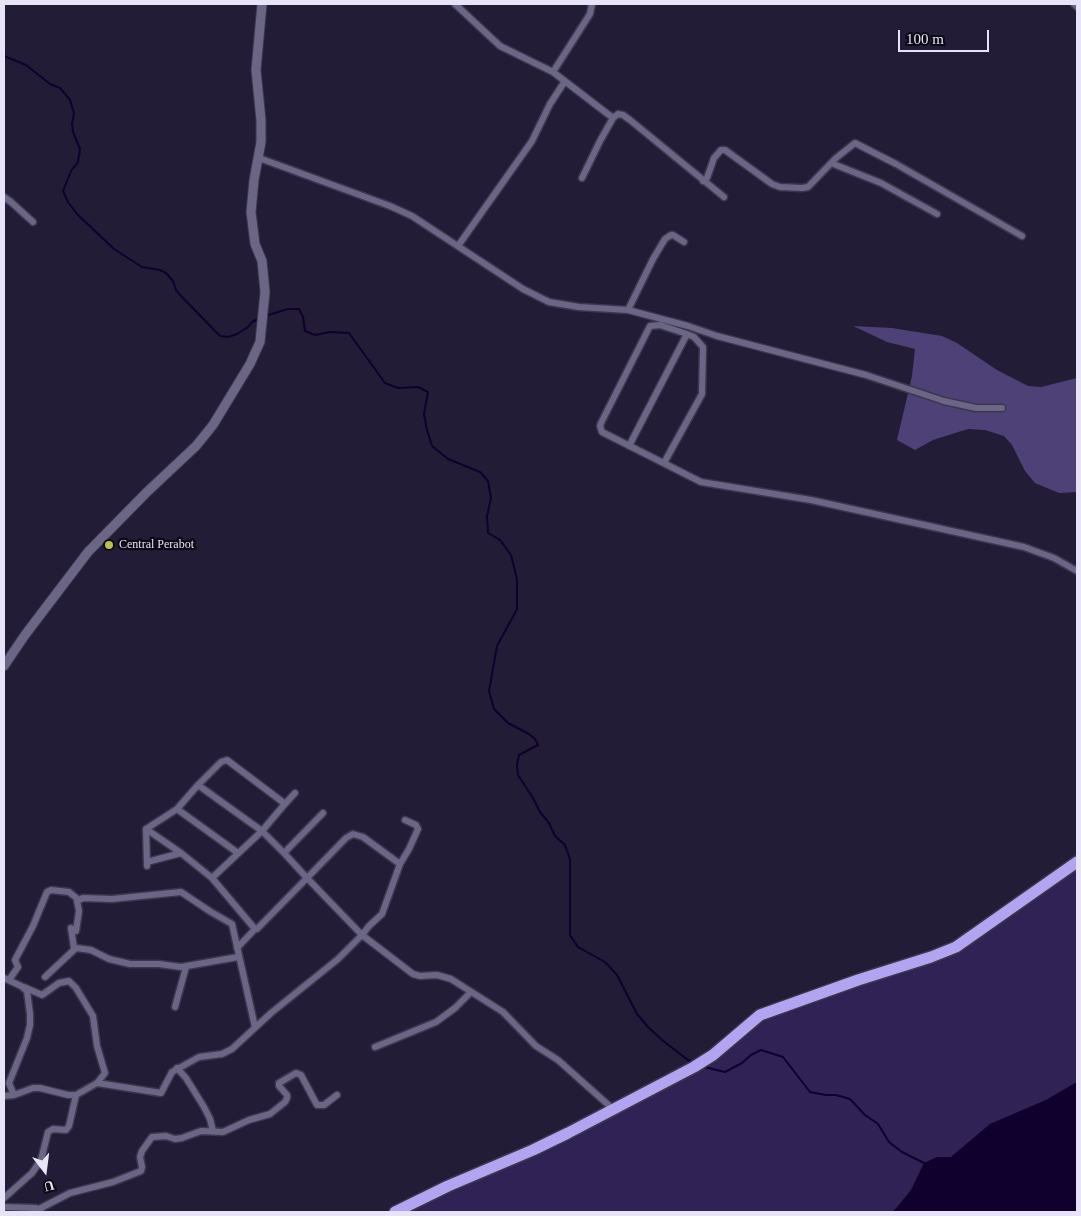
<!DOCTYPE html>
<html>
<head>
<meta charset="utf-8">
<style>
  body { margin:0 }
  #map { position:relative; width:1081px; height:1216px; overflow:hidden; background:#221c36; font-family:Georgia,serif }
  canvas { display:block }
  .frame { position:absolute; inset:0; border:5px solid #e7e4f7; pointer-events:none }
  .north { position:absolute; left:20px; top:1146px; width:50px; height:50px; -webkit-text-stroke:4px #0b0914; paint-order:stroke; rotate:165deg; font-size:14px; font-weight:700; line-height:20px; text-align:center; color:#e7e4f7 }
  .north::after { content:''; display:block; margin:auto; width:18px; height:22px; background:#e7e4f7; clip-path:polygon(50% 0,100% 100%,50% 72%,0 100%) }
  .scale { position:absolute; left:898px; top:30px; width:91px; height:22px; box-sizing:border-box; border:2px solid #e7e4f7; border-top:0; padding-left:6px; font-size:15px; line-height:18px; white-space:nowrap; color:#e7e4f7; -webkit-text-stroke:4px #0b0914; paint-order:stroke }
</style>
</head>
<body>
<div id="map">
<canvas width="1081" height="1216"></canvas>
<div class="frame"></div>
<div class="north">U</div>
<div class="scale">100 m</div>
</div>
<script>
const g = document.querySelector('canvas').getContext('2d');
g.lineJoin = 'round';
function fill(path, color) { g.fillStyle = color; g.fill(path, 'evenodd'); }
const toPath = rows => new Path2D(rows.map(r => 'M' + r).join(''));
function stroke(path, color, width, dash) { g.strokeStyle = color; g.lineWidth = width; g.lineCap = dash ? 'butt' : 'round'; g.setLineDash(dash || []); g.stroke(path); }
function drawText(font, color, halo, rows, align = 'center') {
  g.font = font + ' Georgia,serif'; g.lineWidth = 4.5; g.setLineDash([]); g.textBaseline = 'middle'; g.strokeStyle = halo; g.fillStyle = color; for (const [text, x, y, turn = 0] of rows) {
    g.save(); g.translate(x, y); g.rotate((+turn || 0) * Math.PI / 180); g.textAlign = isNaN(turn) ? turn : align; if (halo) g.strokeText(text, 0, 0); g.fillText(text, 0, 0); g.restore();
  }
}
fill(toPath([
  [1077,866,1077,1082,1046,1100,990,1124,951,1157,937,1157,924,1163,911,1190,893,1212,403,1212,598,1122,714,1061,757,1021,760,1016,948,955]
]), '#302255');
fill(toPath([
  [853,326,892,328,942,336,957,343,997,370,1028,386,1041,387,1077,378,1077,492,1059,493,1035,483,1025,471,1012,445,1004,436,985,430,968,429,933,440,915,450,897,440,912,376,915,349,887,342]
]), '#4e4177');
fill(toPath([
  [1077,1082,1077,1212,893,1212,911,1190,924,1163,937,1157,951,1157,990,1124,1046,1100]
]), '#10002e');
stroke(toPath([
  [4,56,26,65,50,84,60,88,70,100,74,113,72,124,73,132,80,149,78,162,71,171,63,191,68,202,77,214,114,249,142,267,160,270,166,273,173,281,176,290,182,297,220,336,228,337,237,334,248,327,252,322,258,319],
  [265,316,288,309,299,309,303,317,305,331,315,335,330,332,349,333,385,383,398,388,418,387,428,392,424,414,427,430,432,446,448,459,480,472,488,481,491,498,487,516,488,533,500,540,511,555,517,579,517,609,497,646,489,691,494,709,508,723,529,734,535,739,538,745,519,755,517,765,518,775,533,798,540,812,549,823,555,836,565,845,570,859,570,935,578,947,605,962,617,975,637,1014,648,1027,662,1040,688,1060,693,1062],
  [704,1067,725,1072,742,1063,751,1055,761,1050,783,1057,810,1092,826,1095,836,1095,850,1099,865,1115,878,1124,889,1142,902,1152,924,1163]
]), '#10002e', 2);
const street = toPath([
  [455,4,500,46,553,72,613,118],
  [1074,4,1077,7],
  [553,72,590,14,592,4],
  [259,158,390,206,412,216,523,289,549,302,579,307,628,310,688,326,717,336,866,375,944,401,976,408,1002,408],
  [831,163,881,183,937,214],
  [582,178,600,141,613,118,618,114,623,115,630,120,724,197],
  [703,181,707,178,714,158,721,150,725,150,772,184,780,187,802,188,808,187,836,158,855,143,896,164,1022,236],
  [4,197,11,202,33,222],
  [458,246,532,141,550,104,565,81],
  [628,310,653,259,665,239,671,235,673,235,684,242],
  [687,334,660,325,650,326,601,423,600,426,602,432,701,482,811,500,1024,547,1054,558,1077,571],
  [629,446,687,334,694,337,703,347,702,394,664,463],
  [198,785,177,809,238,853],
  [284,805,295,793],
  [146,829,181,853,212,878],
  [284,853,323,813],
  [147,862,181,853],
  [400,864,363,837,353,834,346,838,307,878,257,929,255,929,212,878,262,831,284,805,284,803,227,760,221,762,198,785,262,831,284,853,307,878,362,935,369,926,382,914,400,864,409,849,418,829,416,825,405,820],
  [147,866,146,829,177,809],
  [74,948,71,928,76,931,79,911,77,901,83,898,112,899,181,892,211,912,232,924,255,1027],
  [237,948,255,929],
  [45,977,76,948,91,950,109,959,130,964,159,964,181,967,238,957],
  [4,978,21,986,27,991,30,1014,30,1025,27,1038,9,1083,14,1095],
  [9,980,18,967,15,960,33,926,47,892,51,890,69,892,79,900],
  [24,987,42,995,59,983,69,981,76,988,93,1016,97,1046,105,1073,97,1083,76,1095],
  [175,1007,186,967],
  [375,1047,436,1022,455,1008,471,992],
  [177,1068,186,1078,204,1107,210,1119,213,1131],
  [97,1083,161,1093,172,1072,199,1057,222,1054,232,1049,271,1013,338,959,362,935,413,974,420,976,437,975,451,979,503,1012,536,1046,558,1060,614,1110],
  [4,1096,14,1095,33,1088,40,1088,68,1095,76,1095,69,1126,66,1130,53,1129,48,1132,41,1160,32,1173,4,1198],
  [4,1207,36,1208,40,1211],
  [39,1209,70,1193,113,1182,141,1171,142,1167,140,1157,142,1151,152,1137,166,1136,175,1139,182,1138,201,1131,223,1132,249,1120,270,1114,285,1102,287,1098,287,1095,279,1086,279,1083,296,1073,301,1075,317,1105,324,1105,337,1095]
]);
const secondary = toPath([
  [4,666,25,635,88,552,147,492,196,446,213,425,250,364,260,342,265,292,262,261,255,244,251,212,254,180,261,142,261,120,256,70,262,4]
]);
const highway = toPath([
  [395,1212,448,1186,533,1150,568,1133,694,1067,713,1055,760,1015,858,980,931,957,956,947,1077,862]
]);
stroke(street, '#3c374d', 9);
stroke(secondary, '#3c374d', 11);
stroke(highway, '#3c374d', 14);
stroke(street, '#6c6686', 6);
stroke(secondary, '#6c6686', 9);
stroke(highway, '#b3a4f1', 11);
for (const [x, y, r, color] of [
  [109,545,5,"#b9c146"]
]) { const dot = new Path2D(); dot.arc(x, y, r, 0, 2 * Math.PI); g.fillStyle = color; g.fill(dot); stroke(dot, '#0b0914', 2); }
drawText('12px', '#e7e4f7', '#0b0914', [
  ["Central Perabot",119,545]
], 'left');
</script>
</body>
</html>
